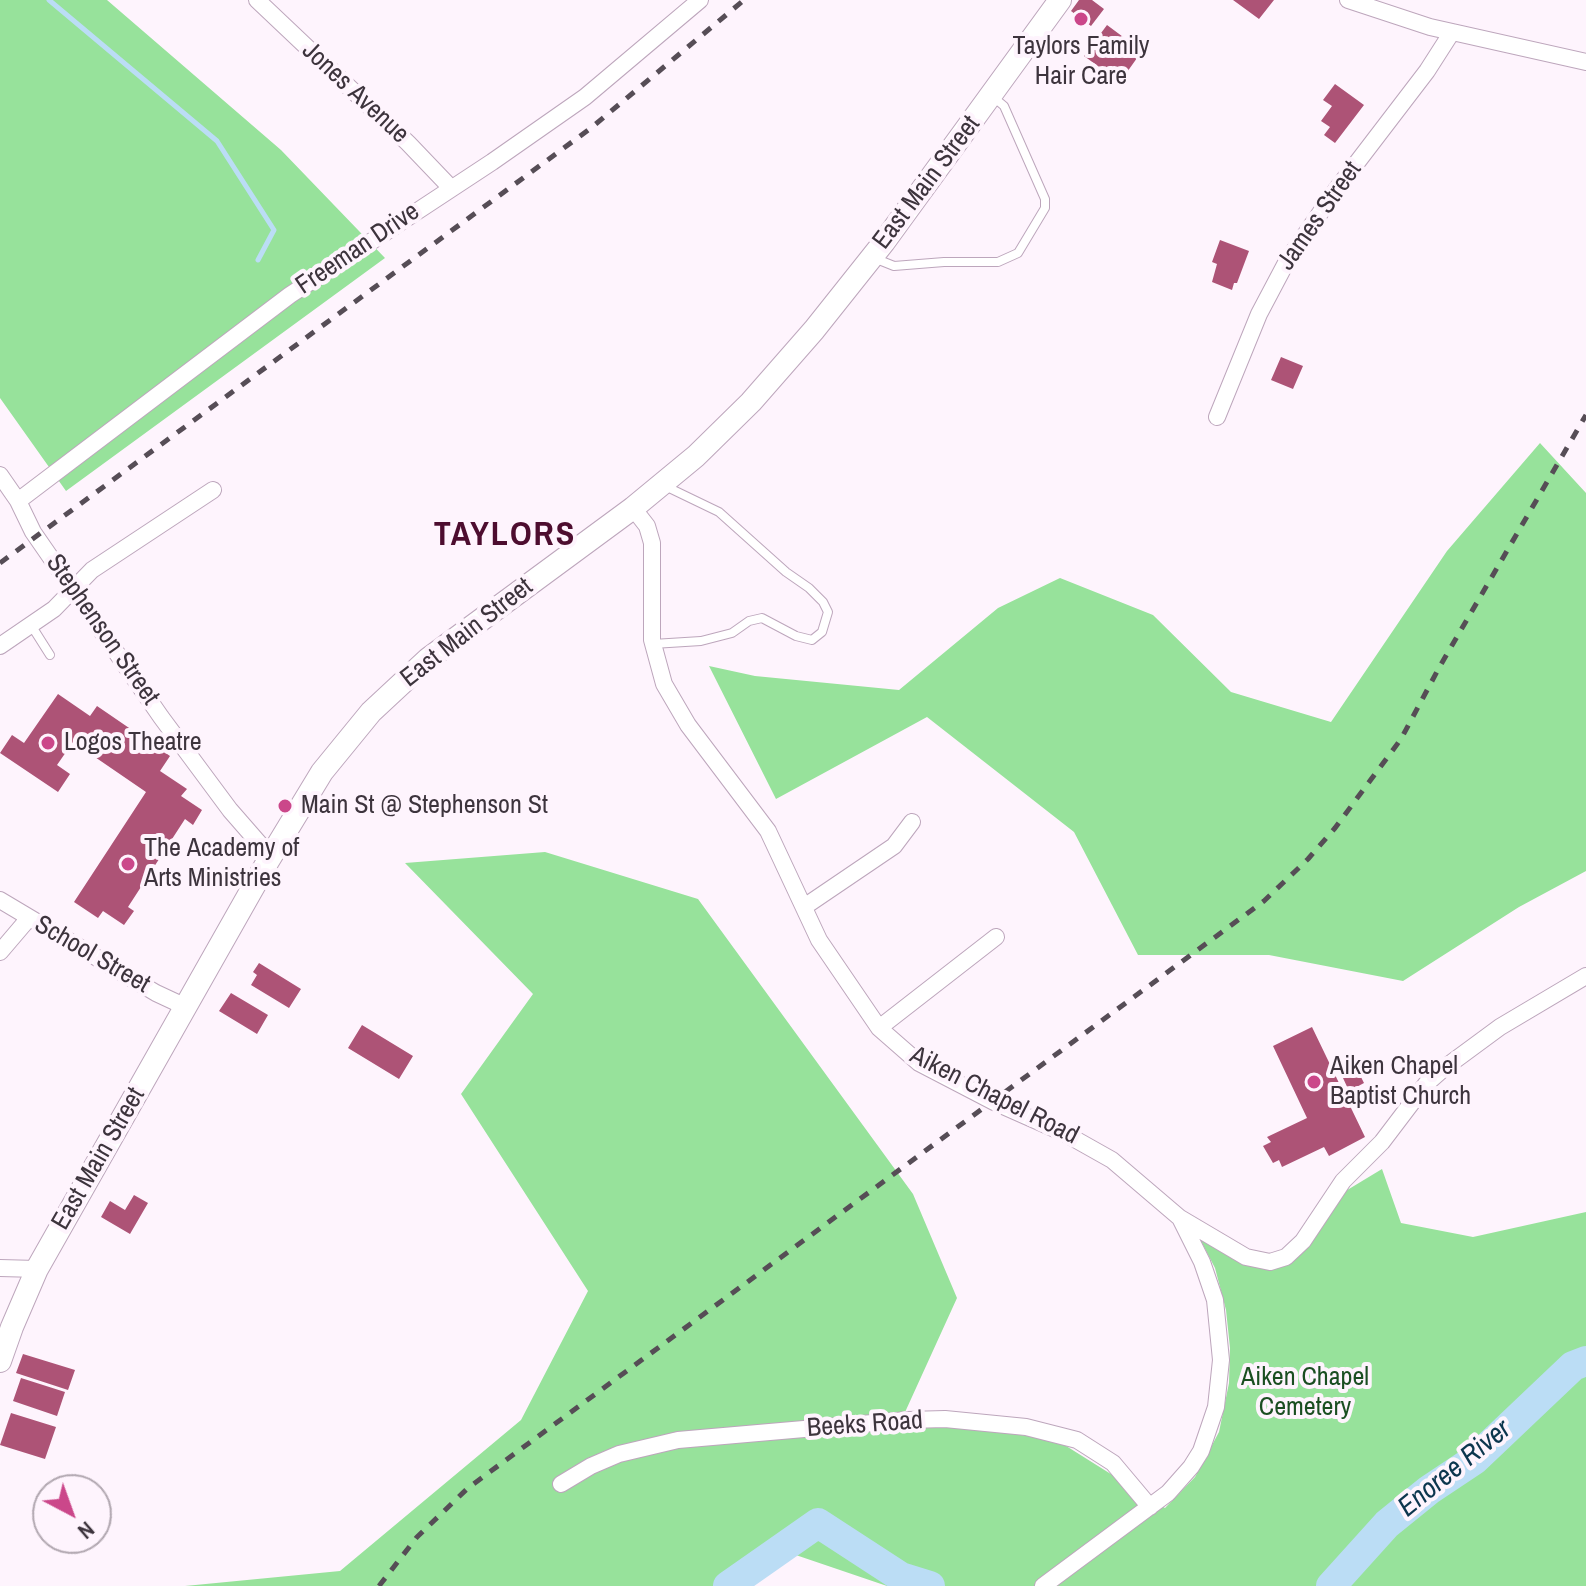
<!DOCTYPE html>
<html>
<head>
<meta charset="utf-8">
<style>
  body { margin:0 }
  #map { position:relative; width:1586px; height:1586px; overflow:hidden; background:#fef4fd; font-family:"Archivo Narrow",sans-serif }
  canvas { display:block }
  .north { position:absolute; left:32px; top:1474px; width:80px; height:80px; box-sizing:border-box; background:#fef4fd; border:2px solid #b1a7b0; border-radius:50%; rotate:139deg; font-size:22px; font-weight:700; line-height:32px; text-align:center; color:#3d343d }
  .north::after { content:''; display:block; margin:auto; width:28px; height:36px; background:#cb478a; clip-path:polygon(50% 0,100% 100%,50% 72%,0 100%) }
</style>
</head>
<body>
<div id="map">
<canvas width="1586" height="1586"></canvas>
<div class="north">N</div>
</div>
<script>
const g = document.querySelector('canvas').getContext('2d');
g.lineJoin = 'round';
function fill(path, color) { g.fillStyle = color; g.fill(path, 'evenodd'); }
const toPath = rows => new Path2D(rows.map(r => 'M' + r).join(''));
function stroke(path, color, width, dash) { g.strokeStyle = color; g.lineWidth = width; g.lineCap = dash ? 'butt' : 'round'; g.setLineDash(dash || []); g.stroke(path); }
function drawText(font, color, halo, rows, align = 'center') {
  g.font = font + ' "Archivo Narrow",sans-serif'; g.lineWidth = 8; g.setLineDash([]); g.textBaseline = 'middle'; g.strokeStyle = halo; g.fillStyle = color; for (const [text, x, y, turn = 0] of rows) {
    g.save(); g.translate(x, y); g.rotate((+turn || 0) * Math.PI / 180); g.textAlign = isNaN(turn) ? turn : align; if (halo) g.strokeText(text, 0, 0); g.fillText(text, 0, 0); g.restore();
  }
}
fill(toPath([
  [0,0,107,0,281,150,385,258,66,491,0,398],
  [1540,443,1586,493,1586,871,1519,907,1403,981,1269,955,1138,955,1074,832,927,717,776,799,709,666,755,676,899,690,998,608,1060,578,1153,615,1231,692,1331,722,1447,551],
  [545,852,698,899,913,1194,957,1298,901,1421,1055,1439,1165,1508,1195,1477,1219,1432,1229,1383,1230,1348,1226,1310,1215,1268,1199,1237,1255,1266,1273,1270,1300,1254,1339,1195,1382,1169,1401,1223,1473,1237,1586,1212,1586,1586,887,1586,784,1551,745,1586,185,1586,340,1571,521,1420,588,1291,461,1094,533,994,405,863]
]), '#97e29b');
stroke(toPath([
  [49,0,217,141,274,230,258,260]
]), '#bbddf5', 5);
stroke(toPath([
  [728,1586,818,1523,901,1577,930,1586],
  [1331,1586,1387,1524,1429,1490,1474,1460,1573,1366,1586,1361]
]), '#bbddf5', 30);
fill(toPath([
  [1079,0,1092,0,1104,9,1091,26,1071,11],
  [1233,0,1274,0,1259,19],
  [1107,25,1142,51,1120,82,1084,56],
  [1335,84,1364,105,1335,143,1324,135,1330,127,1321,121,1332,106,1323,100],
  [1220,240,1249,251,1237,283,1234,283,1232,290,1212,282,1217,264,1212,262],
  [1281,357,1303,366,1293,389,1271,380],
  [58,694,90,716,97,706,170,756,160,771,187,789,181,796,202,810,193,825,185,819,128,907,134,911,124,925,103,911,98,918,74,902,146,792,73,742,57,765,70,774,58,792,0,753,12,735,24,743],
  [259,963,301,989,289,1008,251,985,257,975,253,972],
  [231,993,268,1015,257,1034,219,1011],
  [362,1025,413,1056,399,1079,348,1048],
  [1312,1027,1365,1137,1329,1156,1324,1147,1282,1167,1279,1160,1273,1163,1263,1146,1271,1142,1267,1137,1307,1118,1273,1046],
  [1358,1071,1364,1083,1349,1091,1343,1078],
  [134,1195,148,1203,130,1234,101,1217,110,1201,125,1210],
  [23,1354,75,1370,68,1390,16,1373],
  [21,1378,65,1392,57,1416,13,1401],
  [11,1413,56,1427,45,1459,0,1445]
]), '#ad5376');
const lane = toPath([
  [874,258,894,266,944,262,998,262,1018,253,1045,208,1045,199,1004,106,992,96],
  [31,625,50,655],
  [653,644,701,641,732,633,749,621,762,618,796,636,812,640,822,632,828,612,823,602,809,588,786,572,719,512,665,486]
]);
const street = toPath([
  [257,0,408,143,451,188],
  [1348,0,1430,27,1586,62],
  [1217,417,1259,314,1287,261,1336,190,1427,71,1452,32],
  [0,475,18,501,33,532,161,717,230,810,271,857],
  [18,501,290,295,492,162,585,97,700,0],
  [633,508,647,526,652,543,652,640,664,684,688,725,768,831,819,940,879,1028,919,1063,994,1102,1064,1133,1112,1160,1180,1218,1202,1262,1215,1300,1221,1360,1216,1407,1201,1451,1191,1467,1168,1493,1043,1586],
  [0,646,54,609,92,570,213,490],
  [0,900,156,993,186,1007],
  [804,907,894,846,912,822],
  [0,952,29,918],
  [879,1028,996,937],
  [1180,1218,1246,1257,1270,1262,1286,1257,1303,1241,1343,1181,1382,1142,1426,1084,1443,1069,1500,1027,1586,976],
  [0,1268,37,1269],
  [561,1484,591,1466,619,1454,678,1440,907,1420,945,1419,1026,1427,1077,1440,1113,1463,1150,1507]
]);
const secondary = toPath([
  [0,1361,12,1327,37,1269,268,861,322,772,371,712,428,659,633,508,696,456,751,402,814,330,884,242,1060,0]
]);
stroke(lane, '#bda6bc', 10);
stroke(street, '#bda6bc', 18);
stroke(secondary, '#bda6bc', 24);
stroke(lane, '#fff', 8);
stroke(street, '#fff', 16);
stroke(secondary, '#fff', 22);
stroke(toPath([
  [0,563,591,128,744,0],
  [379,1586,417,1537,468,1488,1264,901,1308,859,1335,828,1401,739,1440,666,1586,415]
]), '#564d56', 5, [10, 10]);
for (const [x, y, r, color] of [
  [1081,19,8,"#cb478a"],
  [48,743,8,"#cb478a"],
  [285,806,8,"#cb478a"],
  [128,864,8,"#cb478a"],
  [1314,1082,8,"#cb478a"]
]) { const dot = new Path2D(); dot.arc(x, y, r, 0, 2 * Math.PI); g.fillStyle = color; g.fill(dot); stroke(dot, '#fef4fd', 3); }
drawText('26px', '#3d343d', '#fef4fd', [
  ["Taylors Family",1081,47,"center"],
  ["Hair Care",1081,77,"center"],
  ["Logos Theatre",64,743],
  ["Main St @ Stephenson St",301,806],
  ["The Academy of",144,849],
  ["Arts Ministries",144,879],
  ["Aiken Chapel",1330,1067],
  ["Baptist Church",1330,1097]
], 'left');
drawText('26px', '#3d343d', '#fef4fd', [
  ["Jones Avenue",355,93,43],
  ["East Main Street",927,183,-53],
  ["James Street",1320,216,-55],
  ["Freeman Drive",358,249,-34],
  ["Stephenson Street",102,630,55],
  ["East Main Street",467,633,-38],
  ["School Street",92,955,30],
  ["Aiken Chapel Road",994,1096,27],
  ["East Main Street",99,1159,-60],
  ["Beeks Road",865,1425,-4]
]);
drawText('26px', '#1a4e21', '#fef4fd', [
  ["Aiken Chapel",1305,1378],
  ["Cemetery",1305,1408]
]);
drawText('italic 28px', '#0c364e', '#fef4fd', [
  ["Enoree River",1455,1469,-39]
]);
g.letterSpacing = '2px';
drawText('bold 34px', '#4d0d2f', '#fef4fd', [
  ["TAYLORS",505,536]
]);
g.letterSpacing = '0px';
</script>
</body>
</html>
